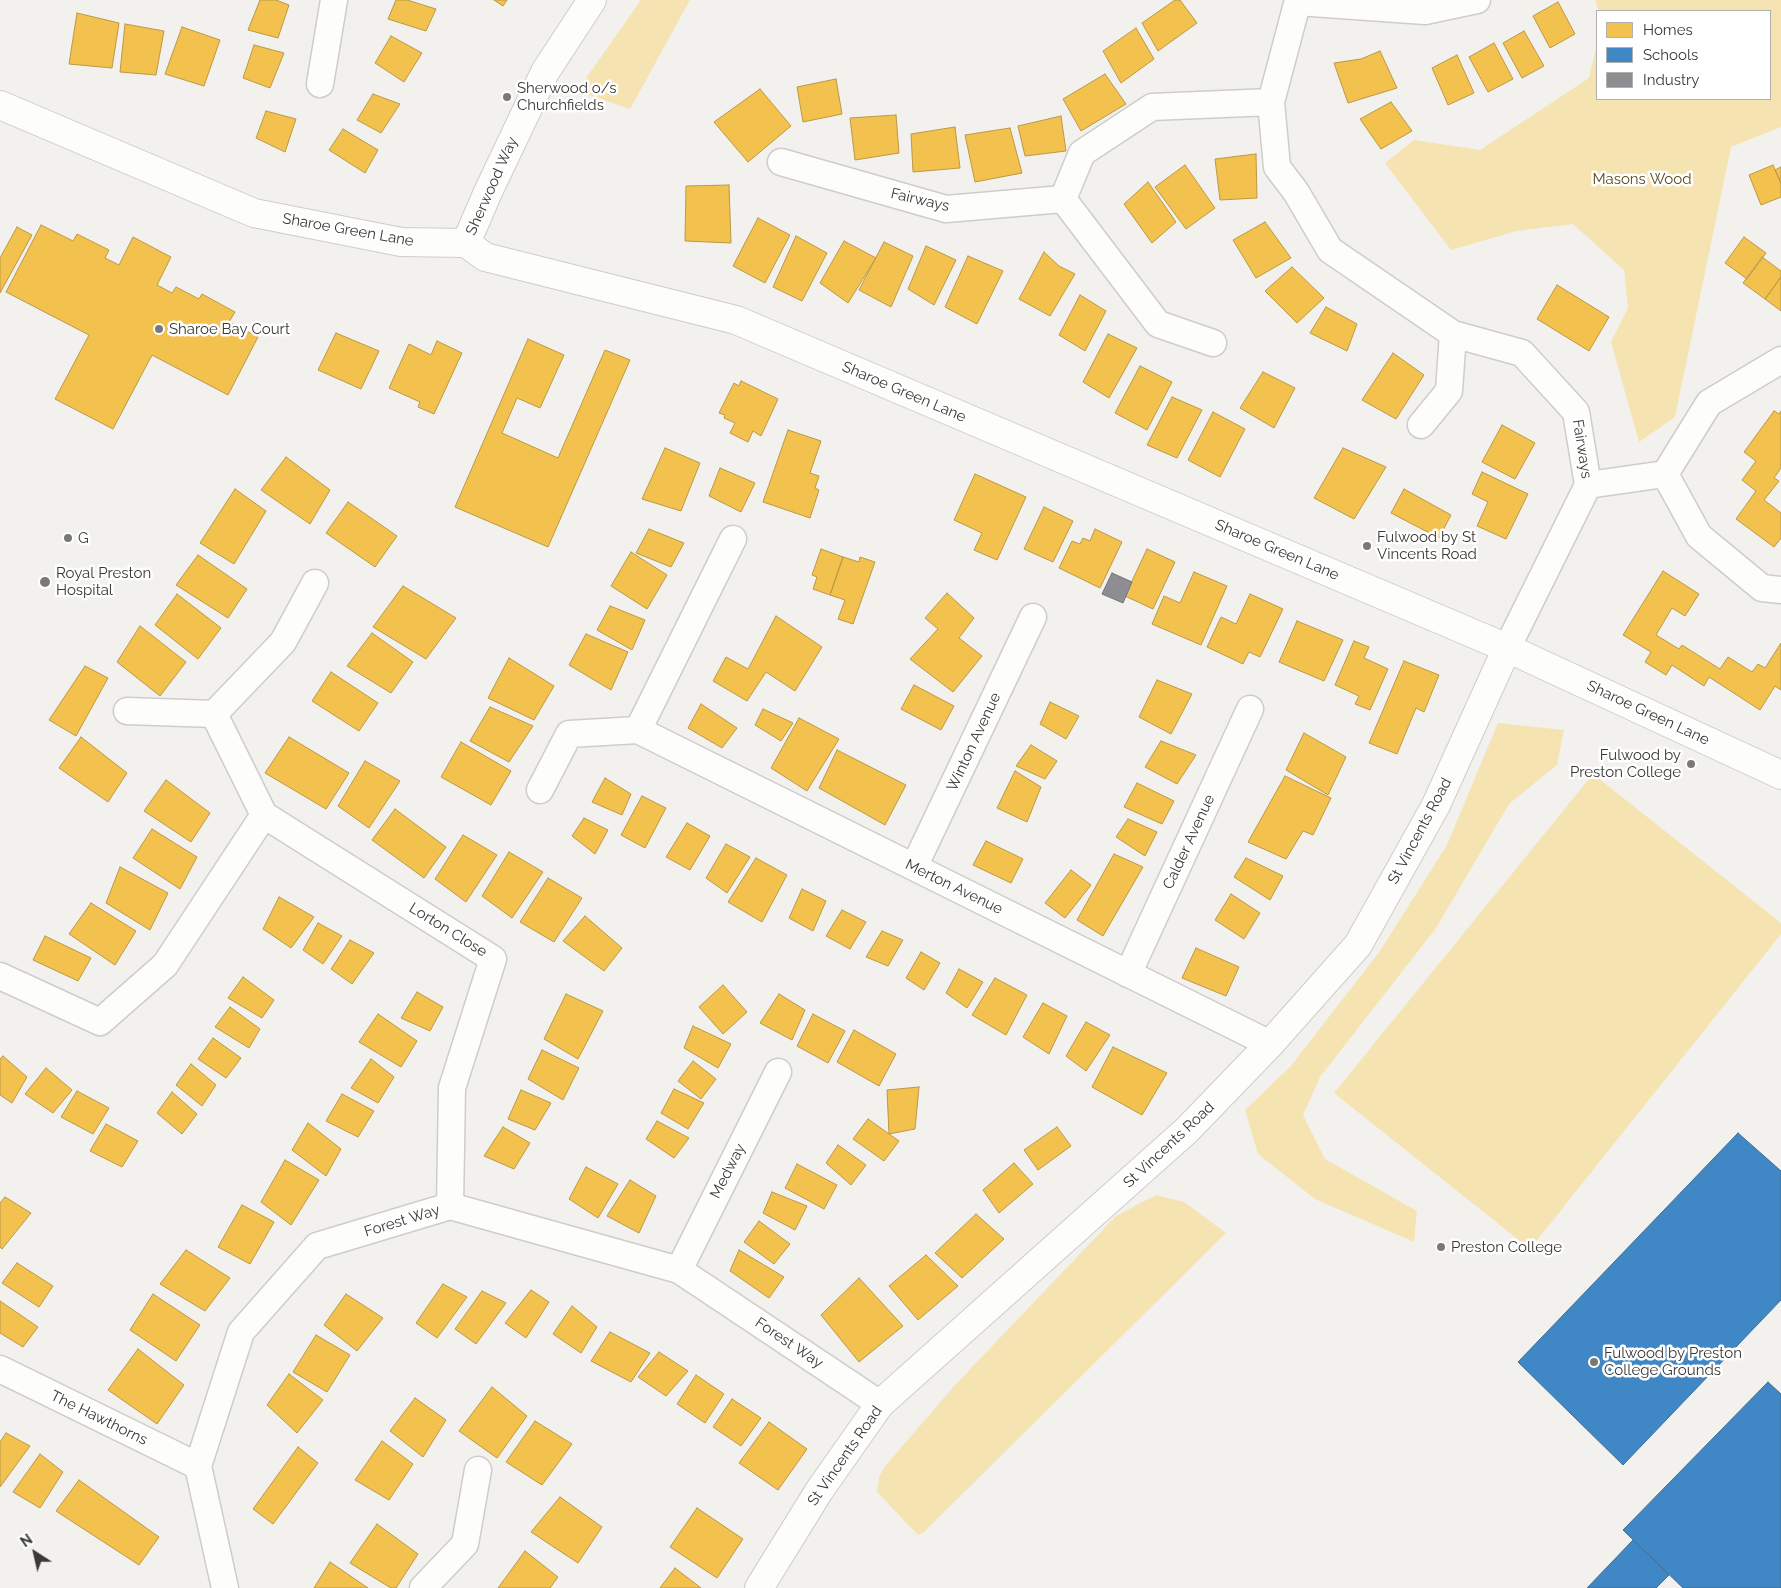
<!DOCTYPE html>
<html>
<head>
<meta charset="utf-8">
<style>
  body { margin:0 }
  #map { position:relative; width:1781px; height:1588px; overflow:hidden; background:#f2f1ed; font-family:Raleway,sans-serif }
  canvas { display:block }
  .legend { position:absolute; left:1596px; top:10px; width:175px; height:90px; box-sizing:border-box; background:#fff; border:1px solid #b0b0ae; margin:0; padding:6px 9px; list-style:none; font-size:15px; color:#3a3935 }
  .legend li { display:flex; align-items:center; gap:10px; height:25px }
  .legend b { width:25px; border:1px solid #b0b0ae }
  .north { position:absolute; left:10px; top:1528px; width:50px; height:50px; -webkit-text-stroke:4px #fff; paint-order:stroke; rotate:325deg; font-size:14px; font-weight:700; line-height:20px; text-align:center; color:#3a3935 }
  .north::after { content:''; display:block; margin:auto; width:18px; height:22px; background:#3a3935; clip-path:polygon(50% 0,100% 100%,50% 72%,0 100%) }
</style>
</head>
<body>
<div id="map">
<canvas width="1781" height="1588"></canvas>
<ul class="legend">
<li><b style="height:14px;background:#f2c14e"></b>Homes</li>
<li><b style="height:14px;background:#3f88c5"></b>Schools</li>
<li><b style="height:14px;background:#8d8d92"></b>Industry</li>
</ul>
<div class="north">N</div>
</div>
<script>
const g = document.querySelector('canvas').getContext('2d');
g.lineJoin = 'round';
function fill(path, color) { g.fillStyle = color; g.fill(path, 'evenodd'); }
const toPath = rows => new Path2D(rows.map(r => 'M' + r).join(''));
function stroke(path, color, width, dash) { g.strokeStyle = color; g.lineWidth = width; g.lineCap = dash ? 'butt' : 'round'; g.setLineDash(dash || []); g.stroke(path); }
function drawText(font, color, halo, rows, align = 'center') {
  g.font = font + ' Raleway,sans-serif'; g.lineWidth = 5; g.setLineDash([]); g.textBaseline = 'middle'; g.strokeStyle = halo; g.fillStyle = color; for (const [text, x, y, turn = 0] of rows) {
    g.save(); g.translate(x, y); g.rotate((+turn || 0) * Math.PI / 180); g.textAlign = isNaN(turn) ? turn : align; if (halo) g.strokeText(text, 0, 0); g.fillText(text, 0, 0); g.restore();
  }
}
fill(toPath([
  [641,0,690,0,630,109,577,91],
  [1595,0,1781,0,1781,127,1731,147,1675,417,1639,442,1611,342,1628,308,1624,270,1573,224,1516,231,1451,250,1385,163,1414,140,1480,150,1589,78,1597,44,1597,99,1770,99,1770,11,1599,11],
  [1498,723,1564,730,1557,765,1509,804,1436,928,1320,1077,1303,1115,1325,1159,1417,1211,1414,1242,1315,1199,1258,1154,1245,1110,1290,1067,1380,951,1447,845],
  [1593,774,1781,923,1781,934,1530,1249,1334,1093],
  [1156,1195,1184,1202,1226,1233,924,1532,918,1535,877,1492,879,1477,886,1465,956,1384,1116,1216]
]), '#f5e3b2');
const homes = toPath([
  [260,0,276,0,289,5,278,38,248,30,260,0],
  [396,0,407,0,436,9,426,31,388,19,396,0],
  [494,0,507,0,503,6,494,0],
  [1175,0,1180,0,1197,23,1158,51,1142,23,1175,0],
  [1558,2,1575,34,1550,48,1533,16,1558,2],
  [77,13,119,23,112,68,69,64,77,13],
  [125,24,164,31,156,75,120,72,125,24],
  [182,27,220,40,204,86,165,74,182,27],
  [1136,28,1154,59,1121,83,1103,51,1136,28],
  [1524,31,1544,66,1522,78,1503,43,1524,31],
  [391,36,422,53,404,82,375,63,391,36],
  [1494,43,1513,79,1488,92,1469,57,1494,43],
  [254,45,284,53,270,88,243,78,254,45],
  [1380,51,1397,88,1348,103,1334,63,1361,59,1380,51],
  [1457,55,1474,93,1448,105,1432,68,1457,55],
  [1105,74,1126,104,1081,131,1063,99,1105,74],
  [836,79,842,114,803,122,797,87,836,79],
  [760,89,791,126,748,162,714,122,760,89],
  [373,94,400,104,381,133,357,120,373,94],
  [1391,102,1412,131,1381,149,1360,119,1391,102],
  [266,111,296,119,285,152,256,138,266,111],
  [896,115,899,153,855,160,850,118,896,115],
  [1061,116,1066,151,1025,156,1018,126,1061,116],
  [955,127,960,168,913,172,911,134,955,127],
  [1010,128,1022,173,975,182,965,135,1010,128],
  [343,129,378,150,365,173,329,150,343,129],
  [1256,154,1257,198,1220,200,1215,159,1256,154],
  [1185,165,1215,208,1186,229,1155,187,1185,165],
  [1773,165,1781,183,1781,197,1761,205,1749,175,1773,165],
  [1781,167,1781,183,1775,170,1781,167],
  [1148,182,1176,222,1152,243,1124,204,1148,182],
  [729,185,731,243,685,241,686,186,729,185],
  [758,218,790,235,765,283,733,266,758,218],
  [1265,222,1291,258,1256,278,1233,240,1265,222],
  [41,225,73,241,77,234,109,250,105,258,119,265,133,237,171,257,157,285,172,293,176,287,199,299,202,294,235,312,229,322,258,337,228,395,152,355,113,429,55,399,89,335,6,292,41,225],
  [17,227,32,235,0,293,0,258,17,227],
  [796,236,827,253,802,301,773,287,796,236],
  [1744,237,1766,253,1747,279,1725,263,1744,237],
  [844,241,876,258,848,303,820,283,844,241],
  [884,242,913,256,891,307,859,290,884,242],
  [926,246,956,260,934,305,908,289,926,246],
  [1044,252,1059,266,1075,274,1050,316,1019,299,1044,252],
  [968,256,1003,271,977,324,945,307,968,256],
  [1762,257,1781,271,1781,277,1765,299,1743,283,1762,257],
  [1292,267,1324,298,1297,323,1265,291,1292,267],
  [1781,277,1781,311,1765,299,1781,277],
  [1557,285,1609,317,1589,351,1537,319,1557,285],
  [1080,295,1106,311,1085,351,1059,335,1080,295],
  [1326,307,1357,324,1347,351,1310,333,1326,307],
  [336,333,379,351,361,389,318,370,336,333],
  [1108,334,1137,348,1109,398,1083,382,1108,334],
  [528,339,564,355,540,408,517,398,502,433,558,458,605,350,630,360,548,547,455,507,528,339],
  [437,341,462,353,434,414,418,407,420,402,389,388,409,344,431,355,437,341],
  [1393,353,1424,375,1396,419,1362,400,1393,353],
  [1140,366,1172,382,1147,430,1115,413,1140,366],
  [1263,372,1295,388,1274,428,1240,408,1263,372],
  [741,381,778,399,761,436,753,431,748,442,730,433,735,423,724,418,725,415,719,413,734,383,739,386,741,381],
  [1172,397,1202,410,1177,458,1147,445,1172,397],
  [1774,411,1779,414,1781,411,1781,468,1774,478,1779,481,1764,500,1781,513,1781,538,1774,547,1736,519,1756,491,1742,480,1756,461,1744,452,1774,411],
  [1213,412,1245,429,1220,477,1188,460,1213,412],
  [1502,425,1535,443,1515,479,1482,462,1502,425],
  [788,430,821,441,810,473,819,476,815,488,819,490,810,518,763,502,788,430],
  [665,448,700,463,681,511,642,499,665,448],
  [1343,448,1386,467,1354,519,1314,498,1343,448],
  [286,457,330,490,310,524,261,490,286,457],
  [720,468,755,483,741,512,709,496,720,468],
  [1482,472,1528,494,1506,539,1477,526,1488,502,1472,494,1482,472],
  [975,474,1026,497,997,560,974,550,982,533,954,520,975,474],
  [235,489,266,511,234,564,200,543,235,489],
  [1404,489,1451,515,1439,538,1391,513,1404,489],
  [348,502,397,536,375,567,326,533,348,502],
  [1044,507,1073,521,1053,562,1024,549,1044,507],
  [649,529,684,543,671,567,636,553,649,529],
  [1095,529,1122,542,1100,588,1059,568,1072,541,1080,544,1083,538,1090,541,1095,529],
  [821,549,843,557,830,595,813,589,817,577,812,575,821,549],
  [1147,549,1175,562,1153,609,1125,596,1147,549],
  [631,552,667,575,647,609,611,586,631,552],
  [198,555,247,589,228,618,176,585,198,555],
  [843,557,859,562,860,557,875,562,853,624,838,619,845,600,830,595,843,557],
  [1663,571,1699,594,1685,616,1672,608,1656,635,1679,649,1682,645,1720,669,1728,657,1752,672,1758,664,1765,668,1781,643,1781,690,1775,686,1760,710,1709,677,1704,686,1672,665,1666,675,1645,662,1651,652,1623,635,1663,571],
  [1194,572,1227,586,1201,645,1152,624,1164,596,1180,603,1194,572],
  [403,586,456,618,426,659,373,627,403,586],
  [947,593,974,618,959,638,982,656,953,692,910,659,938,629,925,618,947,593],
  [177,594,221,628,198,659,155,625,177,594],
  [1250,594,1283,609,1260,657,1249,652,1243,664,1207,647,1221,617,1236,624,1250,594],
  [610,606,645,620,632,650,597,630,610,606],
  [776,616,822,647,795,691,766,672,747,701,713,681,726,657,748,669,776,616],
  [1297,621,1343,640,1324,681,1279,662,1297,621],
  [140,626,186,662,160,696,117,662,140,626],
  [372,633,413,662,391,693,347,666,372,633],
  [586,634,628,652,611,690,569,665,586,634],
  [1354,641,1369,647,1364,658,1388,669,1370,710,1355,704,1359,696,1335,685,1354,641],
  [509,658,554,686,534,720,488,698,509,658],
  [1404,661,1439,675,1424,712,1416,708,1397,754,1369,743,1404,661],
  [85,666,108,678,76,736,49,720,85,666],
  [331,672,378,703,359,731,312,701,331,672],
  [1157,680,1192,694,1171,734,1139,717,1157,680],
  [914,685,954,706,941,730,901,709,914,685],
  [1050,702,1079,716,1066,739,1040,724,1050,702],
  [701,704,737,728,722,748,688,728,701,704],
  [490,707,533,726,509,762,470,741,490,707],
  [763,709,793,723,781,741,755,725,763,709],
  [799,718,839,739,807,791,771,768,799,718],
  [1304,733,1346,757,1328,795,1286,770,1304,733],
  [81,737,127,773,108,802,59,768,81,737],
  [289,737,349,773,326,809,265,773,289,737],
  [1161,741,1196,755,1177,784,1145,767,1161,741],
  [461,742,511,771,491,805,441,777,461,742],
  [1031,745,1057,761,1045,779,1016,766,1031,745],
  [837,750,906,785,885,825,819,788,837,750],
  [365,761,400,781,369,828,338,806,365,761],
  [1015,771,1041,787,1027,822,997,808,1015,771],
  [1285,776,1331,798,1313,835,1303,831,1286,859,1248,842,1285,776],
  [605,778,631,794,622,815,592,802,605,778],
  [166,780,210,813,191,842,144,811,166,780],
  [1137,783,1174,801,1162,824,1124,807,1137,783],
  [642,796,666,808,645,848,621,835,642,796],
  [395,809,446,847,424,878,372,840,395,809],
  [584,818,608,830,595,854,572,836,584,818],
  [1128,819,1157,832,1145,856,1116,837,1128,819],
  [687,823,710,836,690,870,666,857,687,823],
  [152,829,197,857,180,889,133,858,152,829],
  [463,835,497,855,466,902,435,879,463,835],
  [986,841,1023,859,1011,883,973,865,986,841],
  [726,844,750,857,727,893,706,878,726,844],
  [509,852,543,872,512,918,482,896,509,852],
  [1114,854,1143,867,1103,936,1077,920,1114,854],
  [756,858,787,875,762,922,728,902,756,858],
  [1246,858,1283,876,1270,900,1234,877,1246,858],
  [120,867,168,893,150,930,106,903,120,867],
  [1071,870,1091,885,1065,918,1045,903,1071,870],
  [548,878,582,898,554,942,520,922,548,878],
  [802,889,826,901,813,931,789,918,802,889],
  [1231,894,1260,913,1244,939,1215,920,1231,894],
  [279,897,314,917,291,948,263,929,279,897],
  [91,903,136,931,115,965,69,934,91,903],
  [842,910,866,922,850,949,826,936,842,910],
  [585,916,622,948,604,971,563,941,585,916],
  [318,923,342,936,323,964,303,950,318,923],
  [882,931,903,940,888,966,866,957,882,931],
  [45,936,91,958,78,981,33,960,45,936],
  [350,940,374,953,352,984,331,969,350,940],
  [1196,948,1239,967,1226,996,1182,978,1196,948],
  [921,952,940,963,924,990,906,978,921,952],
  [959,969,983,982,967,1008,946,993,959,969],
  [243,977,274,1000,262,1018,228,998,243,977],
  [995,978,1027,995,1006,1035,972,1015,995,978],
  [723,985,747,1012,723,1034,699,1007,723,985],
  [417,992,443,1007,430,1031,401,1018,417,992],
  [566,994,603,1011,578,1059,544,1039,566,994],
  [779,994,805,1010,792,1040,760,1023,779,994],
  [1043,1003,1067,1016,1049,1054,1023,1037,1043,1003],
  [230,1007,260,1029,249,1048,215,1027,230,1007],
  [378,1014,417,1041,401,1067,359,1042,378,1014],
  [813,1014,845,1031,828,1063,797,1046,813,1014],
  [1086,1022,1110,1035,1086,1071,1066,1056,1086,1022],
  [693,1026,731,1044,718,1068,684,1048,693,1026],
  [854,1030,896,1054,879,1086,837,1062,854,1030],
  [213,1038,241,1058,226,1078,198,1059,213,1038],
  [1113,1047,1167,1073,1142,1115,1092,1087,1113,1047],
  [542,1050,579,1068,563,1100,528,1079,542,1050],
  [3,1056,27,1077,12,1103,0,1095,0,1059,3,1056],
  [371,1059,394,1077,378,1103,351,1088,371,1059],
  [693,1061,716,1079,701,1099,678,1081,693,1061],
  [191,1064,216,1085,202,1106,176,1085,191,1064],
  [46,1068,72,1090,53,1113,25,1094,46,1068],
  [919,1087,915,1129,889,1134,887,1090,919,1087],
  [674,1089,704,1103,688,1129,661,1113,674,1089],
  [521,1090,551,1103,535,1130,508,1119,521,1090],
  [77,1091,109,1108,93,1134,61,1117,77,1091],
  [172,1092,197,1114,182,1134,157,1113,172,1092],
  [342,1094,374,1111,358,1137,326,1121,342,1094],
  [868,1119,899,1141,884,1161,853,1139,868,1119],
  [657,1121,689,1138,674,1158,646,1139,657,1121],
  [308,1123,341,1149,326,1176,292,1150,308,1123],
  [106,1124,138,1141,122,1167,90,1151,106,1124],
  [503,1127,530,1143,514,1169,484,1156,503,1127],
  [1057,1127,1071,1146,1038,1170,1024,1150,1057,1127],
  [838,1145,866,1165,851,1185,826,1163,838,1145],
  [285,1160,319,1180,291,1225,261,1202,285,1160],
  [1014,1163,1033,1184,999,1213,983,1190,1014,1163],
  [797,1164,837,1185,824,1209,785,1188,797,1164],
  [586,1167,618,1184,598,1218,569,1199,586,1167],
  [630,1180,656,1196,639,1233,607,1216,630,1180],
  [772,1192,807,1206,795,1230,763,1213,772,1192],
  [5,1197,31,1213,2,1249,0,1247,0,1203,5,1197],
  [242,1205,274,1222,250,1264,218,1247,242,1205],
  [976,1214,1004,1239,962,1278,935,1253,976,1214],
  [759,1221,790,1244,774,1264,744,1242,759,1221],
  [186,1250,230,1278,205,1311,160,1284,186,1250],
  [739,1250,784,1277,769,1298,730,1271,739,1250],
  [926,1255,958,1286,918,1320,889,1286,926,1255],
  [17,1263,53,1286,39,1307,2,1283,17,1263],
  [859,1278,903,1326,859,1362,821,1315,859,1278],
  [443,1284,467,1297,437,1338,416,1323,443,1284],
  [531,1290,549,1302,526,1338,505,1323,531,1290],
  [482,1291,506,1303,476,1344,455,1329,482,1291],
  [153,1294,200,1325,176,1361,130,1330,153,1294],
  [346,1294,383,1318,357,1351,324,1325,346,1294],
  [0,1301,38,1327,23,1347,0,1333,0,1301],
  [572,1306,597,1327,581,1353,553,1334,572,1306],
  [610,1332,650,1353,631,1382,591,1361,610,1332],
  [316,1335,350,1355,327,1392,293,1372,316,1335],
  [138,1349,184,1385,157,1424,108,1390,138,1349],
  [659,1352,688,1371,666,1396,638,1377,659,1352],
  [289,1374,323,1400,297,1433,267,1405,289,1374],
  [696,1375,724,1394,705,1423,677,1404,696,1375],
  [492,1387,527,1416,497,1458,459,1431,492,1387],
  [415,1398,446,1420,423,1457,390,1431,415,1398],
  [732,1399,761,1418,741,1446,713,1427,732,1399],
  [535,1421,572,1444,542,1485,506,1462,535,1421],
  [769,1422,807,1449,778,1490,739,1463,769,1422],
  [6,1433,30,1446,0,1487,0,1442,6,1433],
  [382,1441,413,1464,389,1500,355,1480,382,1441],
  [298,1447,318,1463,273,1524,253,1509,298,1447],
  [40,1454,63,1472,40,1508,13,1492,40,1454],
  [79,1480,159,1537,139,1565,56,1511,79,1480],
  [560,1497,602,1527,578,1563,531,1532,560,1497],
  [697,1508,743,1539,717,1578,670,1547,697,1508],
  [377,1524,418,1554,396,1588,391,1588,350,1563,377,1524],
  [525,1551,558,1577,550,1588,498,1588,525,1551],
  [330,1562,368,1588,314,1588,330,1562],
  [675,1568,701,1588,660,1588,675,1568]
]);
fill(homes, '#f2c14e');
stroke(homes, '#bb9846', 1);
const schools = toPath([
  [1738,1133,1781,1171,1781,1300,1623,1465,1518,1362,1738,1133],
  [1768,1382,1781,1394,1781,1588,1683,1588,1623,1530,1768,1382],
  [1633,1540,1669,1575,1656,1588,1587,1588,1633,1540]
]);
fill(schools, '#3f88c5');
stroke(schools, '#3e709a', 1);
const industry = toPath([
  [1112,573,1132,582,1123,603,1102,594,1112,573]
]);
fill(industry, '#8d8d92');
stroke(industry, '#747476', 1);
const street = toPath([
  [1298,0,1271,102,1277,167,1296,192,1330,250,1453,334,1522,353,1576,412,1588,485,1507,648],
  [1298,2,1425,11,1477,0],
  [320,84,334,0],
  [781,162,946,209,1063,199],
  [1213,343,1158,324,1063,199,1082,153,1152,107,1271,102],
  [1421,425,1449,391,1453,334],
  [1665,474,1699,536,1762,588,1781,590],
  [1588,485,1665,474,1709,403,1781,360],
  [127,711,214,714,283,642,315,583],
  [214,714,264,815,493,959,452,1088,450,1206],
  [638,730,733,539],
  [540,790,569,734,638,730,1270,1044],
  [914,867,1033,617],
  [1128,974,1250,709],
  [0,976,100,1022,165,965,264,815],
  [679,1270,778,1072],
  [0,1369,198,1466],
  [225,1588,198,1466,241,1332,317,1246,450,1206,679,1270,880,1404],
  [423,1588,465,1544,478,1470]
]);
const secondary = toPath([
  [0,105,254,213,401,242,466,243,485,257,736,320,1507,648,1781,775],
  [466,243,488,192,545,72,592,0],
  [759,1588,819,1491,880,1404,1187,1130,1270,1044,1358,945,1436,805,1507,648]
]);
stroke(street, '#cecdca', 29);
stroke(secondary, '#cecdca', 30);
stroke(street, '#fdfdfc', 26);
stroke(secondary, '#fdfdfc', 28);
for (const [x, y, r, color] of [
  [507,97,5,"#7a7975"],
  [159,329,5,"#7a7975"],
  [68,538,5,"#7a7975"],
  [1367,546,5,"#7a7975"],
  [45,582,6,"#7a7975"],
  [1691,764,5,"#7a7975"],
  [1441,1247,5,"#7a7975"],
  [1594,1362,5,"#7a7975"]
]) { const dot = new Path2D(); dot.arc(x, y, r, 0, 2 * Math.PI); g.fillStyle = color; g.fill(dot); stroke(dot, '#fff', 2); }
drawText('15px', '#3a3935', '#fff', [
  ["Sherwood o/s",517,88],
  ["Churchfields",517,105],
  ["Sharoe Bay Court",169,329],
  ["Fulwood by St",1377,537],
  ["Vincents Road",1377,554],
  ["G",78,538],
  ["Royal Preston",56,573],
  ["Hospital",56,590],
  ["Fulwood by",1681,755,"right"],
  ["Preston College",1681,772,"right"],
  ["Preston College",1451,1247],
  ["Fulwood by Preston",1604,1353],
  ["College Grounds",1604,1370]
], 'left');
drawText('15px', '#5a4b20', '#fff', [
  ["Masons Wood",1642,179]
]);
drawText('15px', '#3a3935', '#fff', [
  ["Sherwood Way",492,186,-66],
  ["Fairways",920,200,13],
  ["Sharoe Green Lane",348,230,10],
  ["Sharoe Green Lane",904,392,23],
  ["Fairways",1582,449,81],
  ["Sharoe Green Lane",1277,550,23],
  ["Sharoe Green Lane",1648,713,25],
  ["Winton Avenue",974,742,-65],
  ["St Vincents Road",1420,831,-62],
  ["Calder Avenue",1189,842,-65],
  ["Merton Avenue",954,887,26],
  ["Lorton Close",448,930,32],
  ["St Vincents Road",1169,1145,-43],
  ["Medway",728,1171,-63],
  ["Forest Way",402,1221,-17],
  ["Forest Way",789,1343,34],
  ["The Hawthorns",99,1418,26],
  ["St Vincents Road",845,1456,-55]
]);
</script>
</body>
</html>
